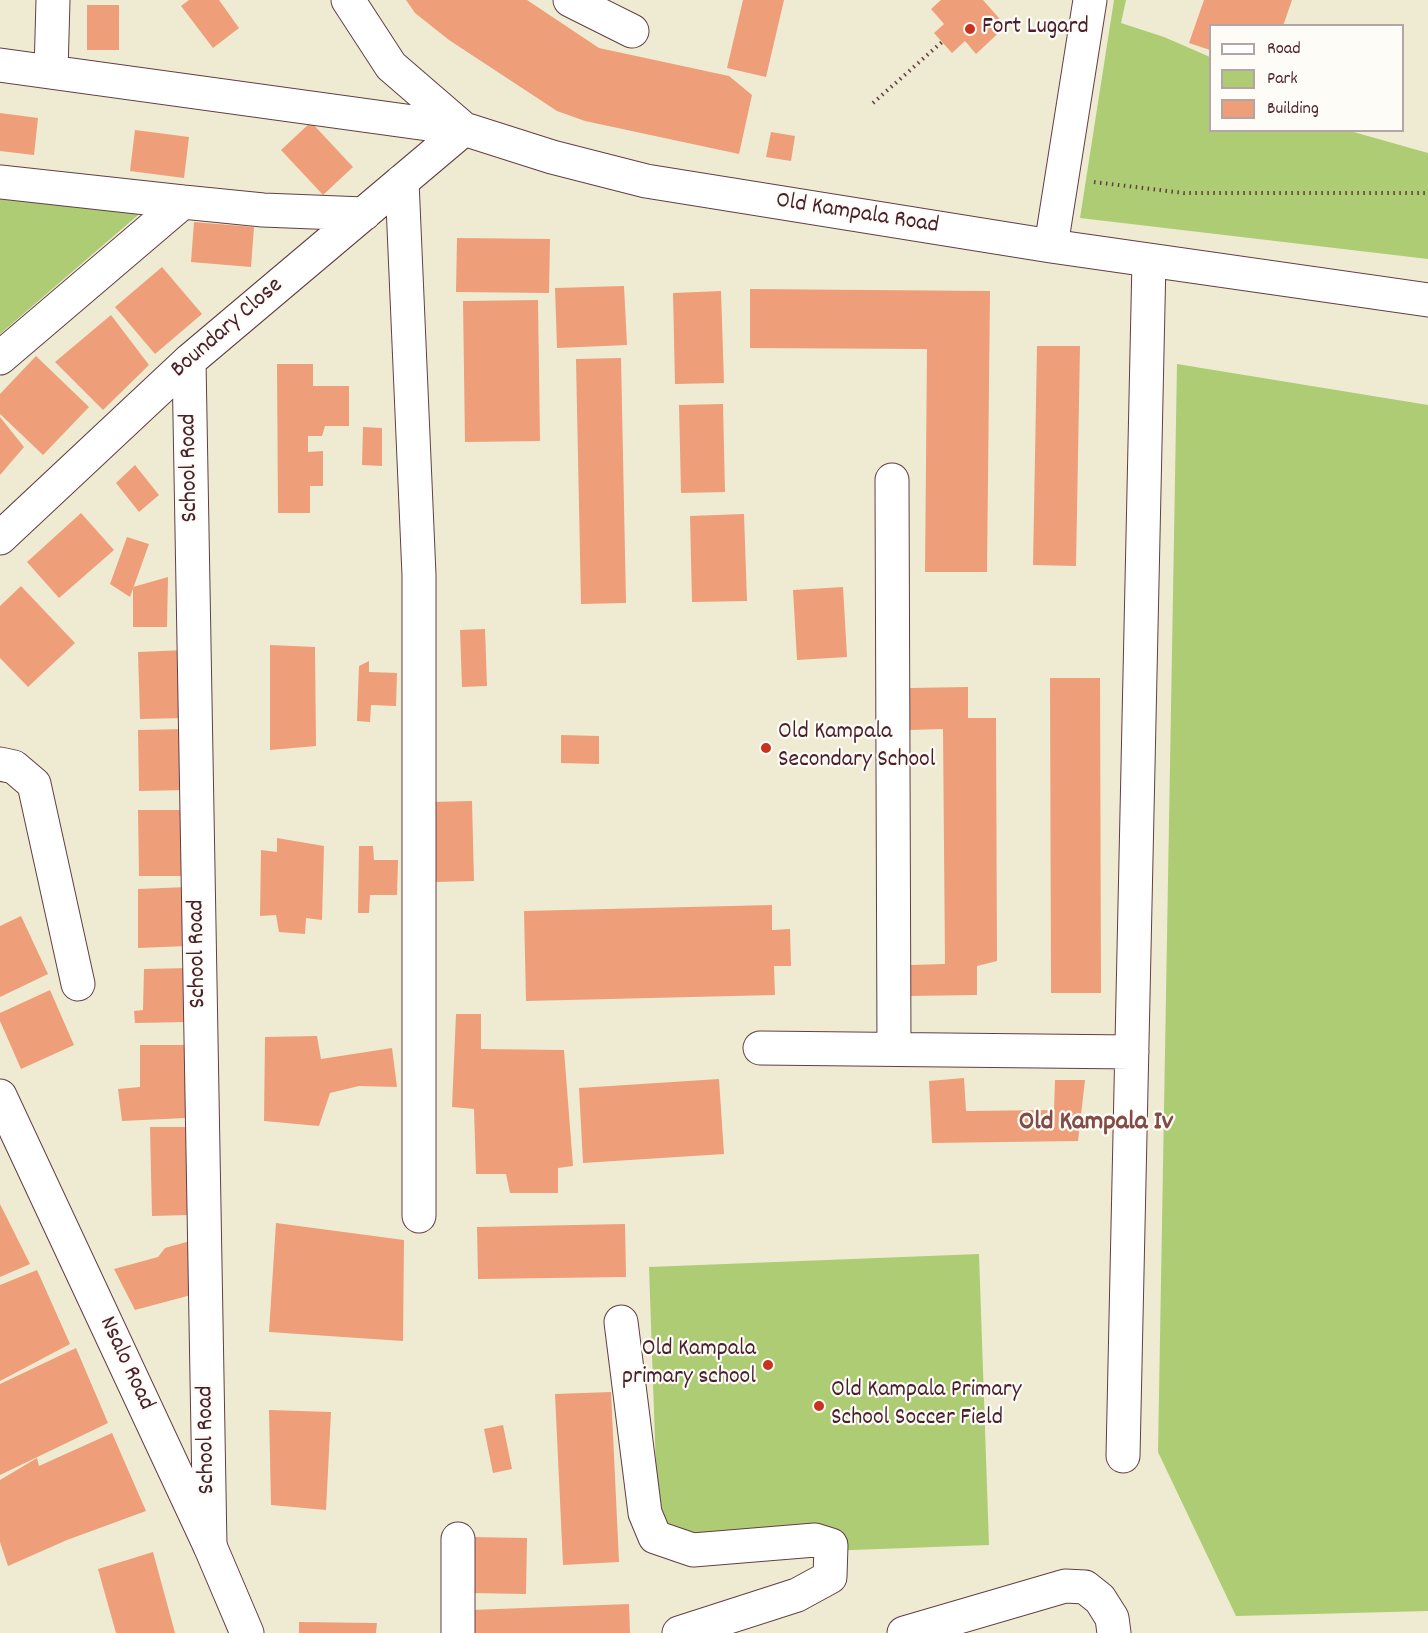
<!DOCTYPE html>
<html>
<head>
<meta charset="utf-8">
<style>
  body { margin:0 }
  #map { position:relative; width:1428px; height:1633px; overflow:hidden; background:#efebd3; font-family:Dekko,sans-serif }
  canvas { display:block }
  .legend { position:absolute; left:1209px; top:24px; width:195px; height:108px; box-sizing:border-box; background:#fdfcf7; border:2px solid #b5a4a5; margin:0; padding:8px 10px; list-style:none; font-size:18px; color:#4a1f2b }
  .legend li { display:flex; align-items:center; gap:12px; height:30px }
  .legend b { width:30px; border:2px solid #b5a4a5 }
</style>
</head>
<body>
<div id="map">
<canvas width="1428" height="1633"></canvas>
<ul class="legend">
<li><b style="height:8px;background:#fff"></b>Road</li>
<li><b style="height:16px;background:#adcc74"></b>Park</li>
<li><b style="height:16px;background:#ee9e79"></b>Building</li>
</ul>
</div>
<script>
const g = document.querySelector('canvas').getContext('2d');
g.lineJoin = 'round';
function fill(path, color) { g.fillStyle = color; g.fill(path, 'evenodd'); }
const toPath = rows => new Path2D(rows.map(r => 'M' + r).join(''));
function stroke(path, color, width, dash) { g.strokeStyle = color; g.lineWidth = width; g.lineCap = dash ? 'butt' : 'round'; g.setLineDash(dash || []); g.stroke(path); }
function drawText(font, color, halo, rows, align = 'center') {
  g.font = font + ' Dekko,sans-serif'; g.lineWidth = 4.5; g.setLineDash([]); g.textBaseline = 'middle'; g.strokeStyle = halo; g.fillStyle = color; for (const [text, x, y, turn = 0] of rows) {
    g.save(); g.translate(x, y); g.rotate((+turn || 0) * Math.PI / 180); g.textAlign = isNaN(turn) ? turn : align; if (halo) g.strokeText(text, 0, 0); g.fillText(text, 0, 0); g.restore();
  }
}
fill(toPath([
  [1114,0,1126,0,1121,23,1164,37,1210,57,1210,130,1350,131,1428,153,1428,259,1080,218],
  [0,188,152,203,0,334],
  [1177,364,1428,405,1428,1611,1236,1616,1158,1452],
  [979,1254,989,1545,659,1557,649,1267]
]), '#adcc74');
fill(toPath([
  [189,0,219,0,239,28,213,48,181,6],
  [406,0,527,0,599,48,729,76,752,95,739,154,585,121,557,111,449,40,415,13],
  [743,0,784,0,766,77,727,68],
  [941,0,983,0,1006,26,976,54,965,41,952,53,934,33,944,24,931,9],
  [1204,0,1292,0,1283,26,1210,26,1210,50,1189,43],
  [87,5,119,5,119,50,87,50],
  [0,113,38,118,34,155,0,151],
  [311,122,353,167,323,195,281,150],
  [135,130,189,137,184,178,130,171],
  [771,132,795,136,791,161,766,157],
  [194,222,254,227,251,267,191,262],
  [457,238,550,239,549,293,456,292],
  [162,267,202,314,155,354,115,307],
  [624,286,627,345,557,348,555,288],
  [750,289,990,291,987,572,925,572,927,349,750,348],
  [721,291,724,383,675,384,673,293],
  [538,300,540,441,465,442,463,301],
  [111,315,149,365,103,410,55,362],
  [1037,346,1080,346,1076,566,1033,565],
  [36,356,89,407,43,455,0,414,0,394],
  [621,358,626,603,581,604,576,359],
  [277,364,313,364,313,386,349,386,349,426,325,426,322,436,308,436,308,452,323,451,323,486,310,486,310,513,278,513],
  [723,404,725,492,681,493,679,405],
  [0,417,24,447,0,475],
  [363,427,382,428,382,466,362,465],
  [135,465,159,495,139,512,116,483],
  [81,513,114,550,59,598,27,562],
  [744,514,747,601,692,602,690,516],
  [127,537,149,544,130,597,110,584],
  [168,577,167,627,133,627,133,587],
  [21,586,75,643,28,687,0,658,0,606],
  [843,587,847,657,797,660,793,590],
  [485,629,487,686,462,687,460,630],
  [270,645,315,647,316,746,270,750],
  [186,650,186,718,140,719,138,652],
  [369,661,369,672,397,673,396,706,371,705,370,722,357,721,359,666],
  [1050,678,1100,678,1101,993,1051,993],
  [968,687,968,718,996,718,997,961,977,966,977,995,910,996,910,965,945,964,943,729,908,730,908,688],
  [187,729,188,790,139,791,138,730],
  [561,735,599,736,599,764,561,763],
  [472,801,474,881,434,882,432,802],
  [138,810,187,810,187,876,139,876],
  [277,838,324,846,322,920,306,918,305,934,279,932,276,915,260,916,261,850,277,852],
  [359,846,373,846,374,860,398,860,397,895,370,895,369,913,358,913],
  [188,887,188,946,138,948,138,889],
  [772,905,772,930,790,929,791,966,774,966,775,995,526,1001,524,911],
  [21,916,48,974,0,997,0,926],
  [189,968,188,1022,135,1023,134,1011,143,1010,144,969],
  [50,990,74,1045,21,1069,0,1021,0,1013],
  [456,1014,481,1014,481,1049,564,1050,573,1166,558,1168,558,1193,510,1193,506,1174,476,1174,474,1109,452,1107],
  [317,1036,321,1059,392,1048,397,1087,359,1086,330,1093,319,1126,264,1121,265,1037],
  [140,1045,189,1045,189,1104,185,1105,185,1118,122,1121,118,1089,140,1087],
  [964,1078,966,1111,1054,1110,1055,1080,1085,1080,1078,1141,932,1143,929,1081],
  [719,1079,724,1154,583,1163,579,1088],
  [150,1127,186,1127,188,1215,152,1216],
  [0,1204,30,1264,0,1277],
  [276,1223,404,1240,403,1341,269,1332],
  [625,1224,626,1277,478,1279,477,1227],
  [190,1241,191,1295,135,1310,114,1269,158,1257,165,1248],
  [37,1270,70,1344,0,1381,0,1285],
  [76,1348,108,1423,0,1475,0,1384],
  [611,1392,619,1562,563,1565,555,1394],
  [269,1410,331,1412,326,1510,271,1505],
  [503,1425,512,1469,493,1473,484,1429],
  [112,1433,146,1511,67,1540,8,1566,0,1542,0,1480,37,1458,39,1466],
  [471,1537,527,1538,526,1594,470,1593],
  [153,1552,175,1633,116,1633,98,1569],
  [629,1604,630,1633,472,1633,471,1610],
  [299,1622,377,1623,376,1633,299,1633]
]), '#ee9e79');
const minor = toPath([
  [348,0,391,66,464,129,552,157,646,181,1051,246,1428,300],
  [570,0,632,31],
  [0,65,464,129],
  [51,72,53,0],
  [402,181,419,575,419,1216],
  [0,182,183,202],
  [1051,246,1090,0],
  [0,358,183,202,263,210,364,214],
  [189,361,210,1546],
  [892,480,894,1049],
  [0,538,189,361,464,129],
  [0,764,14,767,34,784,78,984],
  [760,1048,1132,1052],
  [621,1322,645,1513,655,1537,693,1550,815,1540,831,1545,830,1577,797,1595,679,1633],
  [1123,1456,1149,260],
  [458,1539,458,1633],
  [904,1633,1065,1586,1085,1587,1100,1599,1112,1618,1114,1633]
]);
const major = toPath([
  [0,1096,210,1546,247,1633]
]);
stroke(minor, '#633e44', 35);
stroke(major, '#633e44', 35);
stroke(toPath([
  [873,103,942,42],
  [1094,182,1184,193,1428,193]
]), '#633e44', 4, [1.5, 4.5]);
stroke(minor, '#fff', 33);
stroke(major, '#fff', 33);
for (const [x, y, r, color] of [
  [970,29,6,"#c8321e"],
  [766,748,6,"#c8321e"],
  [768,1365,6,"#c8321e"],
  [819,1406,6,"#c8321e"]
]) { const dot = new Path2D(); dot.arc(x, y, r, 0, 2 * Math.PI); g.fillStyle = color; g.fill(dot); stroke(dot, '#fdfcf7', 2); }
drawText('24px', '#4a1f2b', '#fdfcf7', [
  ["Fort Lugard",982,29],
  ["Old Kampala",778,734],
  ["Secondary School",778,762],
  ["Old Kampala",756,1351,"right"],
  ["primary school",756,1379,"right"],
  ["Old Kampala Primary",831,1392],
  ["School Soccer Field",831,1420]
], 'left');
drawText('24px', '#4a1f2b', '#fdfcf7', [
  ["Old Kampala Road",857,215,9],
  ["Boundary Close",228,329,-41],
  ["School Road",191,468,-91],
  ["School Road",199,954,-91],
  ["Nsalo Road",125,1364,65],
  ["School Road",208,1440,-91]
]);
drawText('bold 27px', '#834b46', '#fdfcf7', [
  ["Old Kampala Iv",1096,1124]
]);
</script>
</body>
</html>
